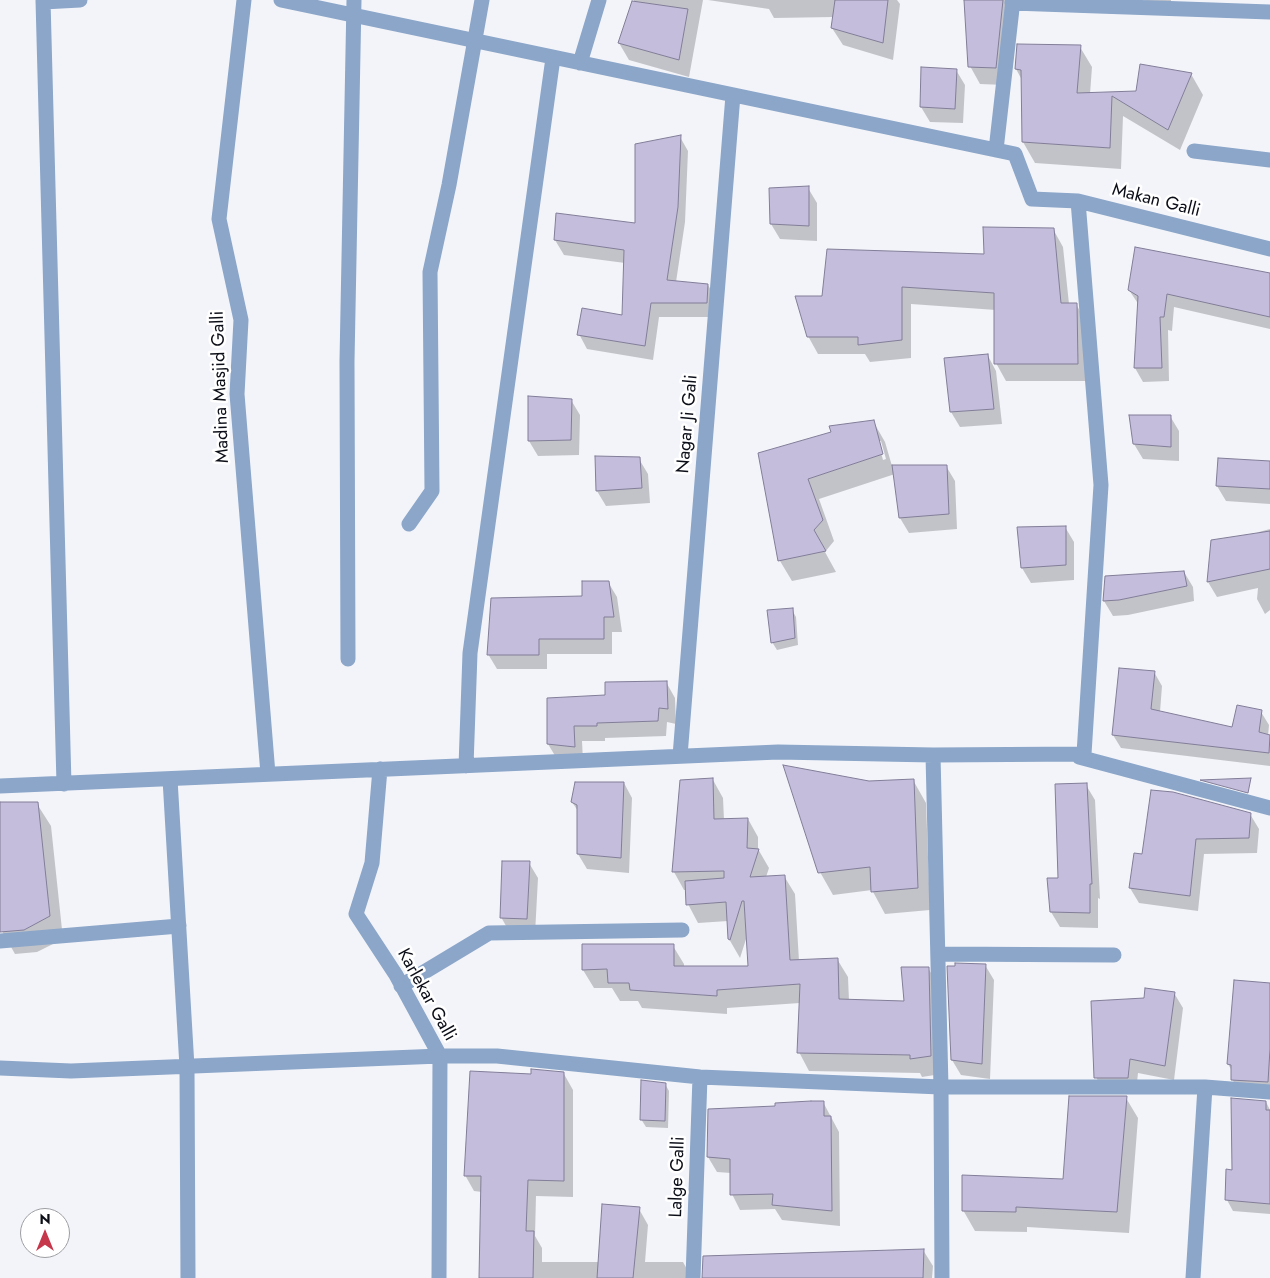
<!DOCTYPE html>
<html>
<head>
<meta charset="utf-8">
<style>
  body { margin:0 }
  #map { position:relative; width:1270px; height:1278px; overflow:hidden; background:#f3f4fa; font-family:Jost,sans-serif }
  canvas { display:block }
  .north { position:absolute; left:20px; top:1208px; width:50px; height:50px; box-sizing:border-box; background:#fff; border:1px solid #9d9ea2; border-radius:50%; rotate:0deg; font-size:14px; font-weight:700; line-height:20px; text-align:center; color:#0b0d17 }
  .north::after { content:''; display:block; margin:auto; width:18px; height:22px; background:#c7374b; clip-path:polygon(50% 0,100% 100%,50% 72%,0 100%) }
</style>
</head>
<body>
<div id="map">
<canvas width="1270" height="1278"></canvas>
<div class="north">N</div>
</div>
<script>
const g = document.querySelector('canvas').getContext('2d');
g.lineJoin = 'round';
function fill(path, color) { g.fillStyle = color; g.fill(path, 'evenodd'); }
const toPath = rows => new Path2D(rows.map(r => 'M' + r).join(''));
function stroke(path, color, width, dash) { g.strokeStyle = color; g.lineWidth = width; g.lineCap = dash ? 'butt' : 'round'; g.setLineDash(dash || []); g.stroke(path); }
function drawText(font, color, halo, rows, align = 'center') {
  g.font = font + ' Jost,sans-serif'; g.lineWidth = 5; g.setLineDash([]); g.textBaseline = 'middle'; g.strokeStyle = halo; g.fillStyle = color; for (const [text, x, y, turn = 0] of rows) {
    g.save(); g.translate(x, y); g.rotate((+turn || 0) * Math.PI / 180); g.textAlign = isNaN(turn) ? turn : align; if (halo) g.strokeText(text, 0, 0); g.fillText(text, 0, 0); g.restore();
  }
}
fill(toPath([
  [634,0,703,0,689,77,629,60,619,43],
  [708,0,897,0,900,4,893,60,843,45,832,28,834,17,774,18,769,9],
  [965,0,1014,0,1005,85,980,84,970,66],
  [1145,0,1171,0,1171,6,1148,5],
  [1080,47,1092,67,1090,94,1137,93,1191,74,1203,95,1180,150,1123,116,1121,169,1035,163,1023,142,1022,80,1016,69],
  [956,70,965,85,963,123,930,122,921,107],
  [680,137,688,151,685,222,676,282,708,285,716,299,715,317,659,317,653,360,587,349,579,334,623,317,625,263,564,255,555,240,636,224],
  [808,188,817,203,817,241,780,239,771,224],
  [1053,229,1063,247,1069,304,1076,304,1086,322,1087,381,1006,381,996,363,996,310,911,304,911,358,870,362,865,354,818,354,808,336,823,298,985,255],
  [1136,248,1270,274,1270,329,1174,307,1172,331,1168,330,1169,381,1143,382,1135,368,1139,305,1129,290],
  [988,356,996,371,1002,424,960,427,951,412],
  [571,400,580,415,579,455,538,456,529,441],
  [1170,416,1179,431,1179,461,1143,459,1134,444],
  [873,421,885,442,892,466,946,466,955,481,957,529,909,533,900,518,895,474,819,499,834,541,825,552,836,572,792,581,780,561,759,454],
  [878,441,881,441,886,459,883,460],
  [596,458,639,459,648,474,650,503,606,506,597,491],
  [1270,462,1270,504,1226,501,1217,486],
  [1065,527,1074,542,1074,580,1031,583,1022,568],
  [1270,529,1270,610,1265,614,1257,599,1258,588,1217,597,1208,582,1259,534,1259,532],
  [1184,572,1193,587,1194,601,1128,615,1113,616,1104,601],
  [608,582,617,597,622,632,612,632,612,654,547,654,547,669,497,669,488,654],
  [792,610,796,617,798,645,777,650,772,642],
  [1154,672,1162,686,1160,712,1233,728,1261,712,1269,725,1268,736,1270,736,1270,766,1121,748,1113,735],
  [666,682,675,698,676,724,667,722,666,736,605,738,605,741,582,741,583,761,557,759,548,744,548,699,607,696],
  [713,780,723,798,724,820,748,819,758,837,758,849,769,868,766,877,784,876,795,894,799,961,837,959,848,977,849,1001,906,1002,928,968,939,986,941,1074,922,1077,920,1073,809,1071,799,1052,800,1003,727,1008,727,1014,642,1008,638,1001,620,1001,612,988,594,988,583,970,673,946,684,964,684,967,749,967,747,936,740,958,729,939,728,921,698,923,688,904,687,890,684,890,674,872,681,781],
  [913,780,926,803,930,910,885,914,872,890,833,895,820,872,869,782],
  [624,783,632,798,629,873,587,869,578,854,578,811,572,802],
  [1086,785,1095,800,1100,899,1098,898,1098,928,1060,927,1051,912,1049,880,1059,879],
  [0,804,37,804,51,826,63,939,37,952,15,954,2,931,0,909],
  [1250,814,1259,829,1257,853,1204,854,1198,911,1139,903,1130,888,1135,854,1143,855],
  [529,863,538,878,535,934,510,933,501,917],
  [985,965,994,980,990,1079,961,1075,952,1060],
  [1270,985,1270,1097,1241,1094,1232,1079,1232,1071,1228,1064],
  [1174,993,1183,1008,1174,1080,1138,1073,1136,1092,1104,1092,1096,1077,1145,999],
  [564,1074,573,1090,573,1197,536,1196,535,1236,542,1248,542,1262,600,1262,639,1209,648,1225,645,1262,683,1262,692,1278,480,1278,482,1192,474,1191,465,1175,532,1075],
  [665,1084,669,1091,668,1128,646,1127,641,1119],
  [1126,1098,1138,1118,1129,1233,1027,1227,1027,1232,975,1231,963,1210,1064,1181],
  [823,1102,839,1132,840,1226,782,1220,775,1209,740,1210,732,1194,731,1173,717,1172,708,1157,776,1108],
  [1266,1102,1270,1110,1270,1214,1233,1211,1227,1200,1234,1171],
  [923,1250,933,1266,932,1278,703,1278]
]), '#0003');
const building = toPath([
  [835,0,888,0,883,43,831,28,835,0],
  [964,0,1003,0,996,68,968,67,964,0],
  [632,1,688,9,679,60,618,43,632,1],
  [1017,44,1081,45,1077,93,1136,91,1140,64,1192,73,1168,130,1112,96,1110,148,1022,142,1021,70,1015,69,1017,44],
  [921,67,957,69,955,109,920,107,921,67],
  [681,135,678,207,667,280,708,284,707,303,651,303,645,346,577,335,582,308,622,315,624,250,554,240,556,213,635,223,635,144,681,135],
  [809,186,809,226,770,224,769,188,809,186],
  [983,227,1054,228,1061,303,1077,303,1078,364,994,364,994,293,902,287,902,340,858,345,858,337,807,337,795,296,822,296,827,249,984,254,983,227],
  [1135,247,1270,273,1270,317,1167,294,1164,317,1160,317,1162,368,1134,368,1138,296,1128,290,1135,247],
  [988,354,994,409,950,412,944,358,988,354],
  [528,396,572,399,571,440,528,441,528,396],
  [1129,415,1171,415,1171,447,1133,444,1129,415],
  [874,420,883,454,808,479,823,520,814,530,826,551,778,561,758,453,831,432,829,426,874,420],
  [595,456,640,457,642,488,596,491,595,456],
  [1218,458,1270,461,1270,489,1216,486,1218,458],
  [892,465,947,465,949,514,899,518,892,465],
  [1066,526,1066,565,1021,568,1017,527,1066,526],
  [1270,531,1270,569,1207,582,1211,540,1270,531],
  [1184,571,1187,586,1119,600,1103,601,1105,576,1184,571],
  [582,581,609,581,614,617,604,617,604,639,539,639,539,655,487,655,491,598,582,596,582,581],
  [793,608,795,638,771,643,767,610,793,608],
  [1119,668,1155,671,1151,709,1232,727,1237,705,1262,710,1259,732,1270,735,1269,753,1112,735,1119,668],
  [667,681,668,709,659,708,658,721,597,723,597,726,574,726,575,747,547,744,547,698,605,695,605,682,667,681],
  [783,765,869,781,914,779,918,888,871,892,870,867,818,873,783,765],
  [713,778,714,819,748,818,747,848,759,849,750,877,785,875,790,960,838,958,839,999,904,1001,901,967,929,967,931,1056,910,1059,910,1055,797,1053,800,984,717,990,717,996,630,990,629,983,608,983,607,969,582,970,582,944,674,944,674,966,748,966,744,901,742,901,730,940,728,939,726,902,686,905,685,881,724,878,724,871,672,872,680,780,713,778],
  [1251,778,1248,793,1200,780,1251,778],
  [575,782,624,782,621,858,577,854,577,805,571,802,575,782],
  [1087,783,1092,884,1090,884,1090,913,1050,912,1047,878,1058,878,1055,784,1087,783],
  [1151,790,1173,792,1251,813,1249,838,1196,839,1190,896,1129,888,1134,853,1142,854,1151,790],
  [0,802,38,802,50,916,24,930,0,932,0,802],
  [502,861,530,861,527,919,500,918,502,861],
  [955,963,986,964,982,1064,951,1060,947,966,955,966,955,963],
  [1234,980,1270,983,1270,1049,1268,1082,1231,1080,1231,1065,1227,1064,1234,980],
  [1145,988,1175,992,1165,1066,1130,1059,1128,1078,1094,1078,1091,1001,1144,998,1145,988],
  [531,1069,564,1072,564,1181,528,1180,526,1231,534,1231,533,1278,479,1278,481,1176,464,1176,470,1071,531,1074,531,1069],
  [641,1080,666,1083,665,1121,640,1120,641,1080],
  [1069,1096,1127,1096,1117,1212,1016,1207,1016,1212,962,1211,962,1175,1063,1179,1069,1096],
  [1231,1098,1266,1101,1266,1110,1270,1110,1270,1204,1225,1200,1226,1169,1232,1170,1231,1098],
  [811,1101,824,1101,824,1116,831,1116,832,1211,772,1205,773,1194,730,1195,730,1159,707,1157,708,1109,775,1106,775,1103,811,1101],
  [602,1204,640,1207,633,1278,597,1278,602,1204],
  [924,1249,923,1278,702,1278,703,1256,924,1249]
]);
fill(building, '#c4bedc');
stroke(building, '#827d98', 1);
stroke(toPath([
  [43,0,64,784],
  [244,0,219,219,241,320,237,394,268,774],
  [281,0,1015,154,1032,199,1078,201,1270,249],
  [43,2,80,0],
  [1012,3,1270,12],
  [580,63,599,0],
  [996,150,1013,0],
  [1194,151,1270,160],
  [1078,201,1101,485,1084,754],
  [409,524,432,491,430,272,449,185,482,0],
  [348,659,347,361,354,0],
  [933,755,941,1087,942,1278],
  [680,756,733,95],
  [466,766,470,653,553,58],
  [380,769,372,863,356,914,396,975,440,1056,439,1278],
  [170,779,187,1067,188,1278],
  [0,786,778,752,933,755,1084,754,1079,757,1270,808],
  [0,941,179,926],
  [938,954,1114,955],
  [401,986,489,933,682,930],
  [0,1068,71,1071,440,1056,497,1056,700,1077,941,1087,1205,1087,1270,1092],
  [693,1278,700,1077],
  [1193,1278,1205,1087]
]), '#8ba6c8', 15);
drawText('18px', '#0b0d17', '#fff', [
  ["Makan Galli",1156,201,14],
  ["Madina Masjid Galli",221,387,-92],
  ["Nagar Ji Gali",688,424,-85],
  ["Karlekar Galli",426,995,61],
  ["Lalge Galli",678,1177,-88]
]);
</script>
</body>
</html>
